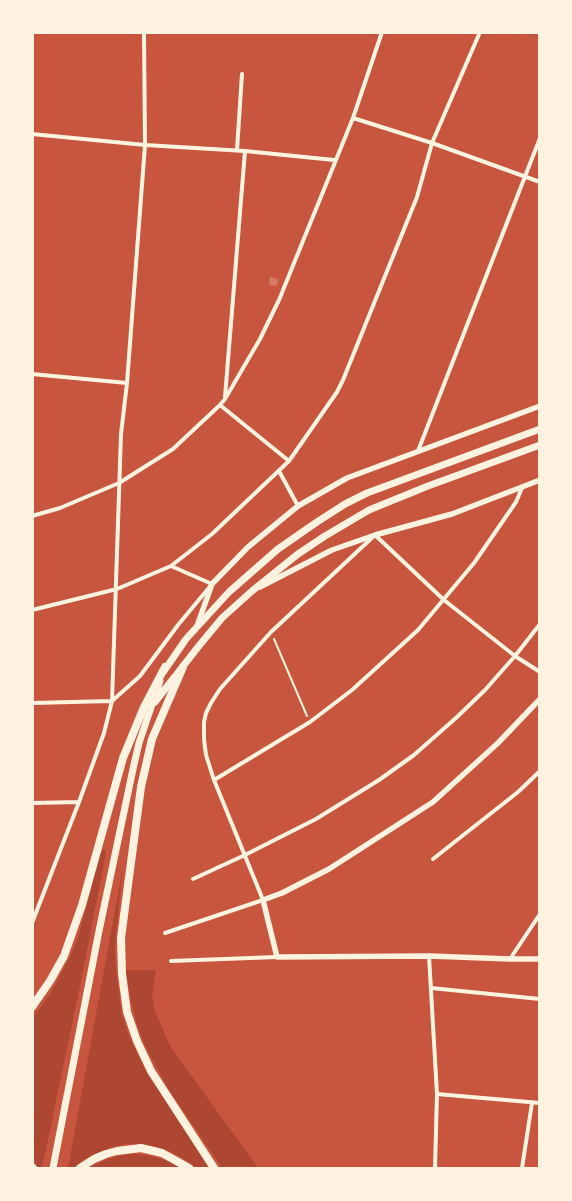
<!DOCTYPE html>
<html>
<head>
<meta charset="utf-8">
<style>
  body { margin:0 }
  #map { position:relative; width:572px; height:1201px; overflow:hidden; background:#c8553d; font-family:"Source Sans 3",sans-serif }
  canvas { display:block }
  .frame { position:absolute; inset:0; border:34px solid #fff3e0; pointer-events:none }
</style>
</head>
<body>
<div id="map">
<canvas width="572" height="1201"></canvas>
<div class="frame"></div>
</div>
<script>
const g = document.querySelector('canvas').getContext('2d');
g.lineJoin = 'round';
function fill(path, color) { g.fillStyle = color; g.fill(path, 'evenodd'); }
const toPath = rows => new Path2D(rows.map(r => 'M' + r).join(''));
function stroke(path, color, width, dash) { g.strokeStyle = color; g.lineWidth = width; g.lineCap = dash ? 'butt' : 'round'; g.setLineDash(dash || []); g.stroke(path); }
fill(toPath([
  [104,849,106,853,79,991,42,1168,38,1168,32,1156,33,1018,50,994,71,955,79,935,100,854],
  [123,866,115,947,116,970,122,1015,129,1036,147,1072,210,1168,196,1168,181,1157,169,1151,140,1144,126,1144,112,1147,85,1159,73,1168,68,1168],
  [126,970,156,970,152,995,155,1011,170,1046,258,1168,222,1168,169,1090,145,1046,137,1024,130,997],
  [132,1154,146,1155,158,1158,168,1161,180,1168,89,1168,105,1160,118,1156]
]), '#ae4732');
fill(toPath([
  [270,277,278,279,277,286,269,285]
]), '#d67c66');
stroke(toPath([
  [274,639,307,716]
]), '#fff3e0', 2);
stroke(toPath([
  [353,118,432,143,540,182],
  [32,134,145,145,245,151,334,160],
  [237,150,242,74],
  [32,374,127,383],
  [225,397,245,151],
  [220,405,289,461],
  [418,451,540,138],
  [279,471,298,506],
  [32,516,60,508,119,483,173,449,220,405,225,399,260,339,279,300,353,118,382,32],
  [32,610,117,589,171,566,212,534,289,461,337,392,343,380,417,197,432,143,480,32],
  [112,701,140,676,178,625,212,584,171,566],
  [32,703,112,701],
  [214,780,310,722,352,690,418,630,474,563,516,502,522,488],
  [32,803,79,802],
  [433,859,518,792,540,771],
  [193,879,245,855,316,819,379,780,414,755,457,717,485,690,515,656,540,624],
  [32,923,79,802,104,733,112,701,121,434,127,383,145,145,144,32],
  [165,933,263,900,214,780,206,755,204,739,204,722,206,713,211,703,220,689,271,632,375,535,444,600,515,656,540,672],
  [429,956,437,1094,435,1168],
  [510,959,540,914],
  [171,961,277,957],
  [431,988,540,999],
  [437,1094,540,1103],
  [522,1168,532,1103]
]), '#fff3e0', 4);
stroke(toPath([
  [260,587,332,550,375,535,452,514,540,480],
  [197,626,212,584,248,547,298,506,347,478,540,406],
  [540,699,498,743,433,802,329,869,282,893,263,900,277,957,429,956,510,959,540,959]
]), '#fff3e0', 5.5);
stroke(toPath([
  [164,671,186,639,229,592,278,549,317,522,345,504,367,493,540,429],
  [155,702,198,647,222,618,252,591,298,554,325,536,369,510,428,486,540,445],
  [53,1168,99,931,133,769,139,743,160,681]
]), '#fff3e0', 7);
stroke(toPath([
  [183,667,152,739,141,787,121,938,122,974,127,1012,137,1041,151,1071,214,1168],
  [32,1007,50,981,64,956,82,905,123,758,144,707,165,667],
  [32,1167,33,1168],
  [80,1168,94,1159,106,1154,117,1151,141,1148,162,1153,189,1168]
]), '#fff3e0', 8);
</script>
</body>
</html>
